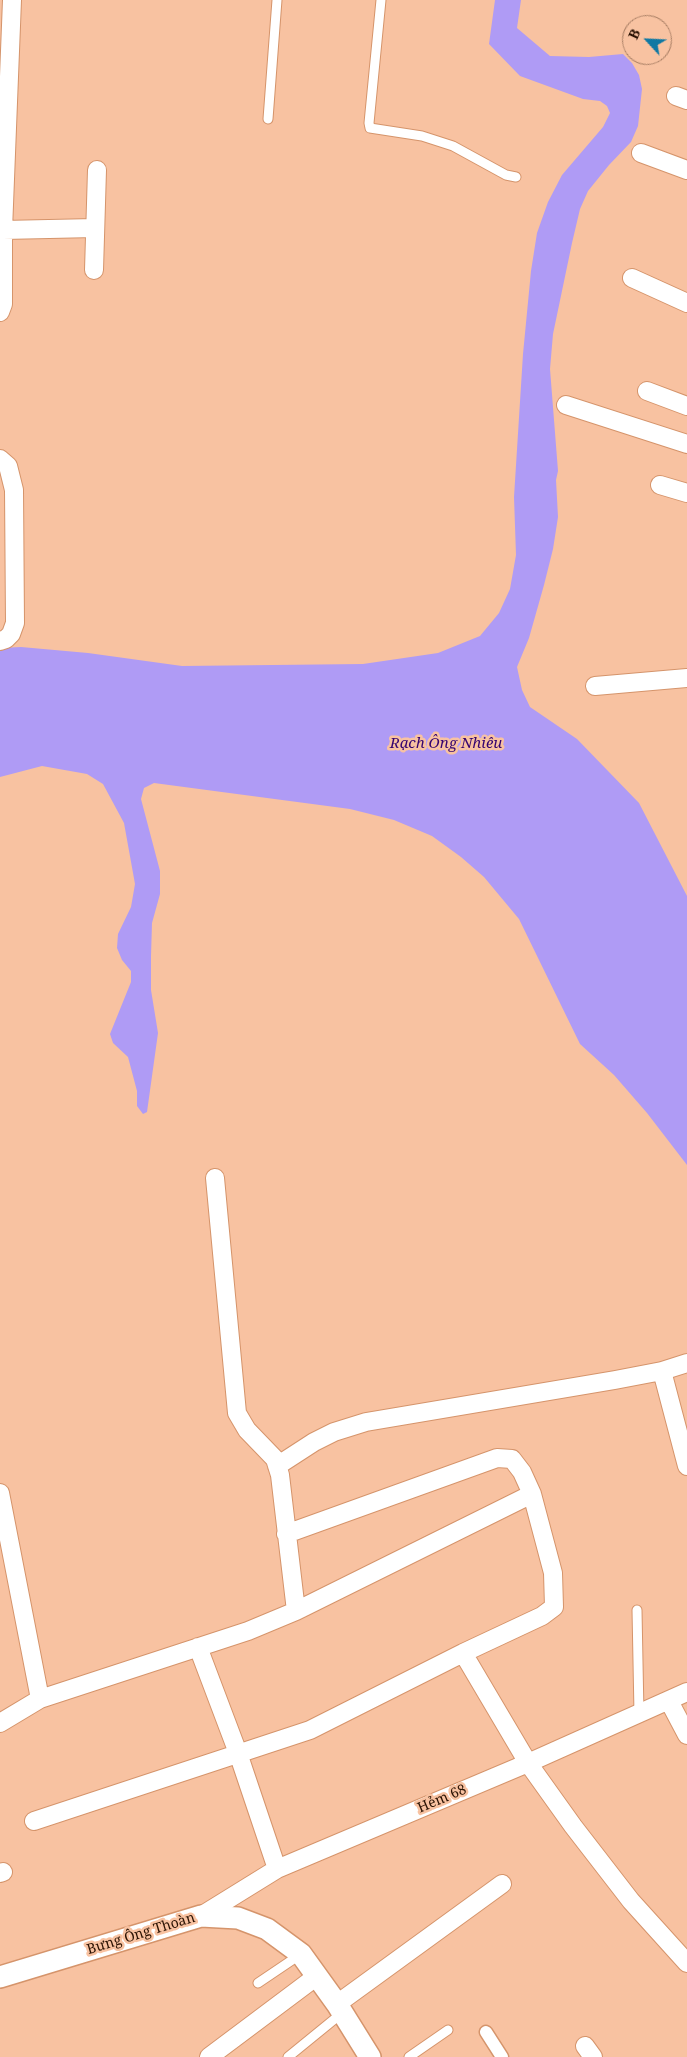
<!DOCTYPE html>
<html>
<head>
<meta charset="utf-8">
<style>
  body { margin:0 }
  #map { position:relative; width:687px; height:2057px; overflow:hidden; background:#f8c2a1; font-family:"Noto Serif",serif }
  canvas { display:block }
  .north { position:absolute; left:622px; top:15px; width:50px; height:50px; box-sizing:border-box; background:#f8c2a1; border:1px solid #a67c62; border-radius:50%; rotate:295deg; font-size:14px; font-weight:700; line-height:20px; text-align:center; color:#2a1203 }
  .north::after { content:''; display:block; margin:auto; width:18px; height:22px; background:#0f78a3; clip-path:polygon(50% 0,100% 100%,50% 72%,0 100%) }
</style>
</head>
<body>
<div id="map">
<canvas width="687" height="2057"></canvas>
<div class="north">B</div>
</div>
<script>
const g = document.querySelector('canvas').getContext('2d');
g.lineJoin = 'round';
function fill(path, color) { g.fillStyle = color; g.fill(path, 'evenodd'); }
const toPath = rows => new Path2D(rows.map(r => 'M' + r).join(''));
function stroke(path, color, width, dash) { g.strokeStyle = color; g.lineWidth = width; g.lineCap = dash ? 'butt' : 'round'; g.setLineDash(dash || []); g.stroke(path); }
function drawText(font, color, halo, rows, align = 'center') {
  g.font = font + ' "Noto Serif",serif'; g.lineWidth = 5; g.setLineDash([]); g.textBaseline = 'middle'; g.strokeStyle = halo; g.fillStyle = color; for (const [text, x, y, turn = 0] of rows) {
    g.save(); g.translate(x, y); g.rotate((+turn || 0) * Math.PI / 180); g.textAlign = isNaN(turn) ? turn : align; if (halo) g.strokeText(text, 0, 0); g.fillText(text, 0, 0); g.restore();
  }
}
fill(toPath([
  [495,0,521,0,517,28,550,56,589,57,623,54,632,63,639,75,642,89,638,126,631,142,609,165,588,191,580,209,572,243,553,334,550,369,558,471,556,480,558,517,553,549,544,585,529,638,517,667,522,690,530,707,577,739,639,803,687,896,687,1165,647,1113,614,1075,580,1044,519,919,484,877,461,857,432,836,394,820,350,809,154,783,144,788,141,799,160,871,160,894,152,923,151,956,151,990,158,1033,147,1112,143,1114,137,1106,137,1091,128,1057,113,1043,110,1034,131,982,131,971,122,960,117,948,118,934,131,907,135,884,124,823,103,784,87,774,42,766,0,777,0,648,21,647,88,653,182,666,363,664,438,653,480,636,499,613,510,589,516,555,514,497,523,354,531,271,537,233,548,202,562,175,603,127,610,113,607,106,600,101,583,99,520,76,489,44]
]), '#af9bf5');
const service = toPath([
  [381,0,369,123,370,128,422,136,453,146,506,175,516,177],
  [268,119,277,0],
  [637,1610,639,1714],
  [258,1983,301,1954],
  [288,2057,342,2013],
  [409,2057,448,2030]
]);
const pedestrian = toPath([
  [486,2032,502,2057]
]);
const minor = toPath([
  [676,96,687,100],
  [641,153,687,170],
  [0,229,3,230,12,0],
  [94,270,97,170],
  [632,278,687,303],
  [0,312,3,304,3,230,95,228],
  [647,391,687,406],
  [566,405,687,444],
  [0,459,8,466,14,490,15,623,11,634,6,639,0,641],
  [660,485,687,493],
  [595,686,687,678],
  [215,1178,237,1413,247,1430,275,1459,280,1475,296,1611],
  [662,1371,687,1466],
  [277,1466,314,1442,334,1432,366,1422,615,1380,662,1371,687,1363],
  [0,1493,40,1699],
  [198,1647,238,1753,277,1869],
  [463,1653,528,1763,573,1826,631,1901,687,1963],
  [669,1701,687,1735],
  [0,1723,40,1699,248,1631,296,1611,532,1494],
  [34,1821,310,1730,463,1653,542,1616,554,1607,553,1573,532,1494,522,1472,512,1459,497,1458,286,1534],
  [0,1873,3,1872],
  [201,1916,277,1869,528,1763,687,1692],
  [337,2004,502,1884],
  [585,2046,593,2057],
  [209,2057,317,1976]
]);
const tertiary = toPath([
  [0,1977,201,1916,238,1918,267,1929,301,1954,337,2004,370,2057]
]);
stroke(service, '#d5946b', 11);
stroke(pedestrian, '#d5946b', 15);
stroke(minor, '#d5946b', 20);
stroke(tertiary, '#d5946b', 24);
stroke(service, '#fff', 9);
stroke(pedestrian, '#fff', 12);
stroke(minor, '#fff', 18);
stroke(tertiary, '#fff', 21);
drawText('14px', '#2a1203', '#f8c2a1', [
  ["Hẻm 68",442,1799,-23],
  ["Bưng Ông Thoàn",141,1934,-17]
]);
drawText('italic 15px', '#340370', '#f8c2a1', [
  ["Rạch Ông Nhiêu",446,744]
]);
</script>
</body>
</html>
